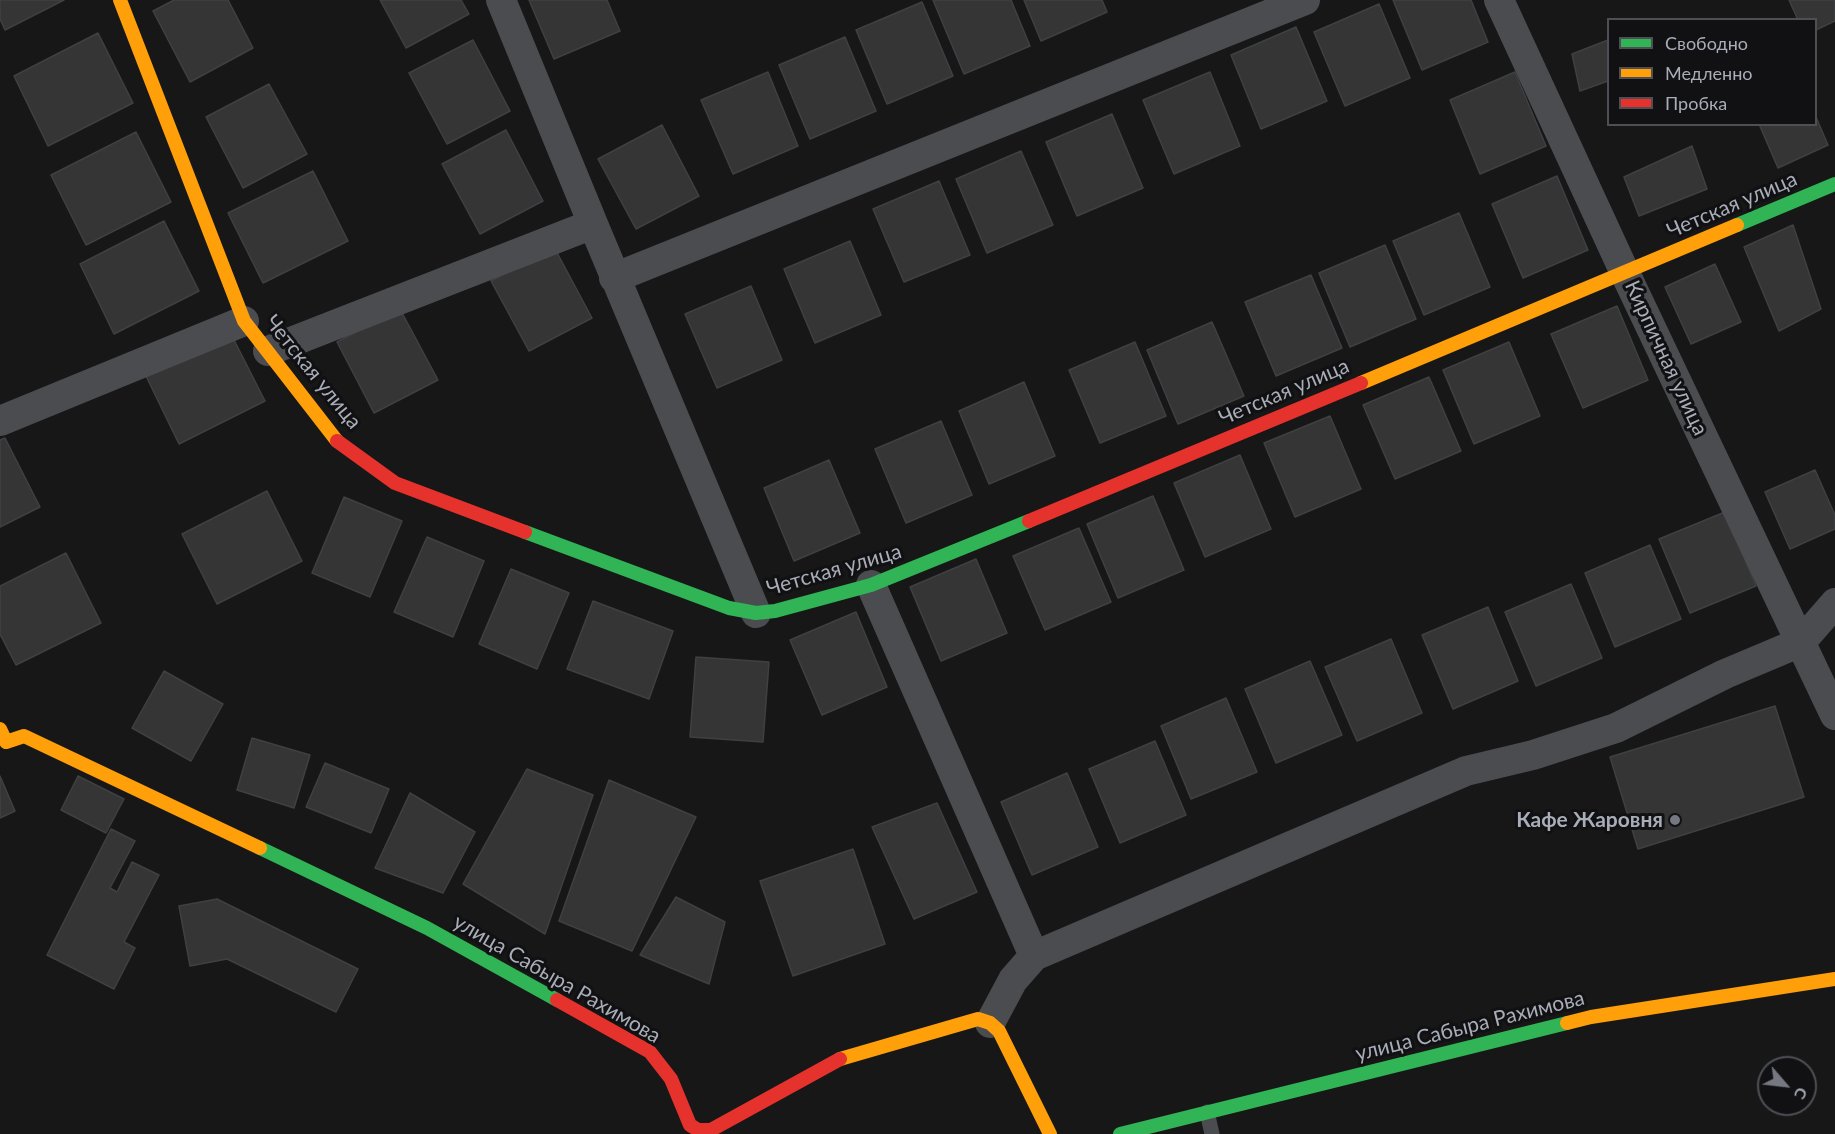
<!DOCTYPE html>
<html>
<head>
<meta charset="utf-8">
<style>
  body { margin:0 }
  #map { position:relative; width:1835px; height:1134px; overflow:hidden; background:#171717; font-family:Lato,sans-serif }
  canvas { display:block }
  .legend { position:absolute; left:1607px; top:18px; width:210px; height:108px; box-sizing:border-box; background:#111113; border:2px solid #4d4f55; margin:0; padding:8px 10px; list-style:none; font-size:18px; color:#a8adb8 }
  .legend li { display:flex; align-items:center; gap:12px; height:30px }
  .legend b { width:30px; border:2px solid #4d4f55 }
  .north { position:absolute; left:1757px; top:1056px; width:60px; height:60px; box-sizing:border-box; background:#111113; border:2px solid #4d4f55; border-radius:50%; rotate:118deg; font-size:16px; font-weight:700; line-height:24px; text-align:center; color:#a8adb8 }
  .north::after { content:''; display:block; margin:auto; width:21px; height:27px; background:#757880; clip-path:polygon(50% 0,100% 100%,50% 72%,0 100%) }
</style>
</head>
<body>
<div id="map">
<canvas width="1835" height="1134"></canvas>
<ul class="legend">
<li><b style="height:8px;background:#30b455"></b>Свободно</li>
<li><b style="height:8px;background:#ff9f0a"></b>Медленно</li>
<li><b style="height:8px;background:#e5322d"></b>Пробка</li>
</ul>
<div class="north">С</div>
</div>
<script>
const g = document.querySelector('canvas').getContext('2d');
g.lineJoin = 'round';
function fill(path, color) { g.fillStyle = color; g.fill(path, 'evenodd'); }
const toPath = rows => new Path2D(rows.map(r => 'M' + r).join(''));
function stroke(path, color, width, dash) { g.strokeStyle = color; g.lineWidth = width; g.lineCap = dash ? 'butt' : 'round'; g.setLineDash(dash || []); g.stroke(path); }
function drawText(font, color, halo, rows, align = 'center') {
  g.font = font + ' Lato,sans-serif'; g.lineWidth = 6; g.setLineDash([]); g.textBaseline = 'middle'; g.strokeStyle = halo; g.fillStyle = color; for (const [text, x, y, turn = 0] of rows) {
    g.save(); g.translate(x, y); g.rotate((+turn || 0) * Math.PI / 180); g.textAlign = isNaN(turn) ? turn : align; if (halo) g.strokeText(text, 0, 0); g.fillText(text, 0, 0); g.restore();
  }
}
const building = toPath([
  [0,0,64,0,5,30,0,19,0,0],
  [174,0,228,0,253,48,190,82,153,11,174,0],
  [380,0,461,0,469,14,406,48,380,0],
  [529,0,607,0,620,31,554,59,529,0],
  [933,0,1011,0,1030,46,964,74,933,0],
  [1024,0,1102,0,1107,12,1041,41,1024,0],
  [1393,0,1471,0,1488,42,1422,70,1393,0],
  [1789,0,1835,0,1835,21,1816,30,1816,20,1798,20,1789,0],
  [922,2,953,76,887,104,856,30,922,2],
  [1379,4,1410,78,1345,106,1314,32,1379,4],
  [1296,27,1327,101,1261,129,1231,55,1296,27],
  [98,33,133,103,48,146,14,76,98,33],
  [845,37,876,111,810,139,779,65,845,37],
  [473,40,510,111,447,144,409,73,473,40],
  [1608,40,1608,81,1580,91,1572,54,1608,40],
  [768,72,798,146,733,174,701,100,768,72],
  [1210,72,1240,146,1174,174,1143,100,1210,72],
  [1515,72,1546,146,1480,174,1450,100,1515,72],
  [269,84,307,154,243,188,206,117,269,84],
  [1112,114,1143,188,1077,216,1046,142,1112,114],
  [1816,117,1828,145,1778,168,1759,124,1816,124,1816,117],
  [662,125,699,196,636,229,598,159,662,125],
  [506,130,543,201,480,234,442,164,506,130],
  [136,132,171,202,86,245,51,175,136,132],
  [1692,146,1707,189,1639,216,1624,177,1692,146],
  [1021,151,1053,225,987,253,956,179,1021,151],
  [313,171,348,241,263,283,228,213,313,171],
  [1557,176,1588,250,1523,278,1492,204,1557,176],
  [939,181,970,255,904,282,873,209,939,181],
  [1459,213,1490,287,1424,315,1393,241,1459,213],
  [164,221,199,291,114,334,80,264,164,221],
  [1793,225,1821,309,1779,331,1744,247,1793,225],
  [850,241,881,315,815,343,784,269,850,241],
  [1385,245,1416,319,1350,347,1319,273,1385,245],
  [554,247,592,318,529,351,491,281,554,247],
  [1715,264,1741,322,1691,344,1665,287,1715,264],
  [1311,275,1342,348,1276,376,1245,302,1311,275],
  [751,286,782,360,717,388,685,314,751,286],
  [1617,306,1648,380,1583,408,1551,334,1617,306],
  [400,309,438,380,374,413,337,342,400,309],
  [1212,322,1244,396,1178,424,1147,350,1212,322],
  [230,332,265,401,179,444,145,374,230,332],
  [1135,342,1166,416,1100,443,1069,370,1135,342],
  [1509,342,1540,416,1474,444,1443,370,1509,342],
  [1429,377,1461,451,1395,479,1363,405,1429,377],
  [1024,382,1055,456,989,484,959,411,1024,382],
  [1330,416,1361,489,1295,517,1264,443,1330,416],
  [941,421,972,495,906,523,875,449,941,421],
  [5,438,40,507,0,527,0,440,5,438],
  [1240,455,1271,529,1205,557,1174,483,1240,455],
  [829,460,860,533,794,561,764,488,829,460],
  [1815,470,1835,515,1835,529,1790,549,1765,492,1815,470],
  [267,491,302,561,217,604,182,534,267,491],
  [1153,496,1184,570,1118,598,1087,524,1153,496],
  [344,497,402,521,370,597,312,573,344,497],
  [1725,512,1756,586,1690,613,1659,539,1725,512],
  [1079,528,1111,602,1045,630,1013,556,1079,528],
  [427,537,484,561,453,637,394,612,427,537],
  [1650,545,1681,619,1615,647,1585,573,1650,545],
  [66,553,101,623,16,665,0,634,0,586,66,553],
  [976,559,1007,633,941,661,910,587,976,559],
  [511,569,569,593,537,669,479,644,511,569],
  [1571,584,1602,658,1536,686,1505,612,1571,584],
  [593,601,673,631,649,699,567,669,593,601],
  [1488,607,1518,681,1453,709,1422,635,1488,607],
  [856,612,887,687,822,715,790,640,856,612],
  [1391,639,1422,713,1357,741,1325,667,1391,639],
  [696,657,769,662,763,742,690,737,696,657],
  [1310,661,1342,735,1276,763,1245,689,1310,661],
  [164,671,223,704,191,761,132,728,164,671],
  [1226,698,1257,772,1191,799,1161,726,1226,698],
  [1775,706,1804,797,1638,849,1610,757,1775,706],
  [252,738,310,755,294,808,237,790,252,738],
  [1155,741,1186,815,1120,843,1089,769,1155,741],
  [325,763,389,789,371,833,306,807,325,763],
  [527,769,593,795,545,934,463,884,527,769],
  [1067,773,1098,847,1032,875,1001,802,1067,773],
  [0,776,15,811,0,818,0,776],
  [78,776,124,799,106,833,61,810,78,776],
  [609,780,696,817,632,951,559,921,609,780],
  [410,793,475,832,443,893,375,868,410,793],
  [937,803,977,892,914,919,872,827,937,803],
  [111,829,135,841,110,888,117,892,132,862,159,875,124,942,135,948,114,989,47,955,111,829],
  [853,849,885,944,793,976,760,881,853,849],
  [676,897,725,922,709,984,640,955,676,897],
  [217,899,358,969,336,1012,227,959,190,966,179,906,217,899]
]);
fill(building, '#353536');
stroke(building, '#3f4043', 1.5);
stroke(toPath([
  [1207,1112,1212,1134]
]), '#4b4c50', 15);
stroke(toPath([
  [501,0,593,224],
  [1499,0,1625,273,1835,715],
  [614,278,1305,0],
  [268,351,593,224,756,613],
  [0,421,244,321],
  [871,585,1034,956],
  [990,1023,1013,980,1034,956,1466,771,1533,755,1616,728,1725,674,1801,642,1835,603]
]), '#4b4c50', 30);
stroke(toPath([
  [1737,225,1835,184],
  [525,532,729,608,756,613,775,611,871,585,1029,521],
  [260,848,427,928,557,1000],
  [1120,1134,1567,1023]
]), '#30b455', 14);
stroke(toPath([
  [120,0,244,321,337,441],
  [1361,383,1737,225],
  [0,729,6,742,24,736,260,848],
  [1567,1023,1591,1017,1835,979],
  [840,1059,978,1019,990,1023,999,1031,1050,1134]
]), '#ff9f0a', 14);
stroke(toPath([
  [337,441,395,483,525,532],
  [1029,521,1361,383],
  [557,1000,650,1052,671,1079,690,1125,698,1130,711,1130,840,1059]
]), '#e5322d', 14);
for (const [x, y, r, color] of [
  [1675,820,6,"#757880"]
]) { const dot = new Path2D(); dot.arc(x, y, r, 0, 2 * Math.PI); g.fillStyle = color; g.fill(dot); stroke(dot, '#111113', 2); }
drawText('21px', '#a8adb8', '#111113', [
  ["Четская улица",1732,205,-23],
  ["Кирпичная улица",1666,358,65],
  ["Четская улица",313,372,51],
  ["Четская улица",1284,392,-23],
  ["Четская улица",834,570,-16],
  ["улица Сабыра Рахимова",557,979,30],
  ["улица Сабыра Рахимова",1470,1026,-14]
]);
drawText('bold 21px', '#a8adb8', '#111113', [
  ["Кафе Жаровня",1663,820]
], 'right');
</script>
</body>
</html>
